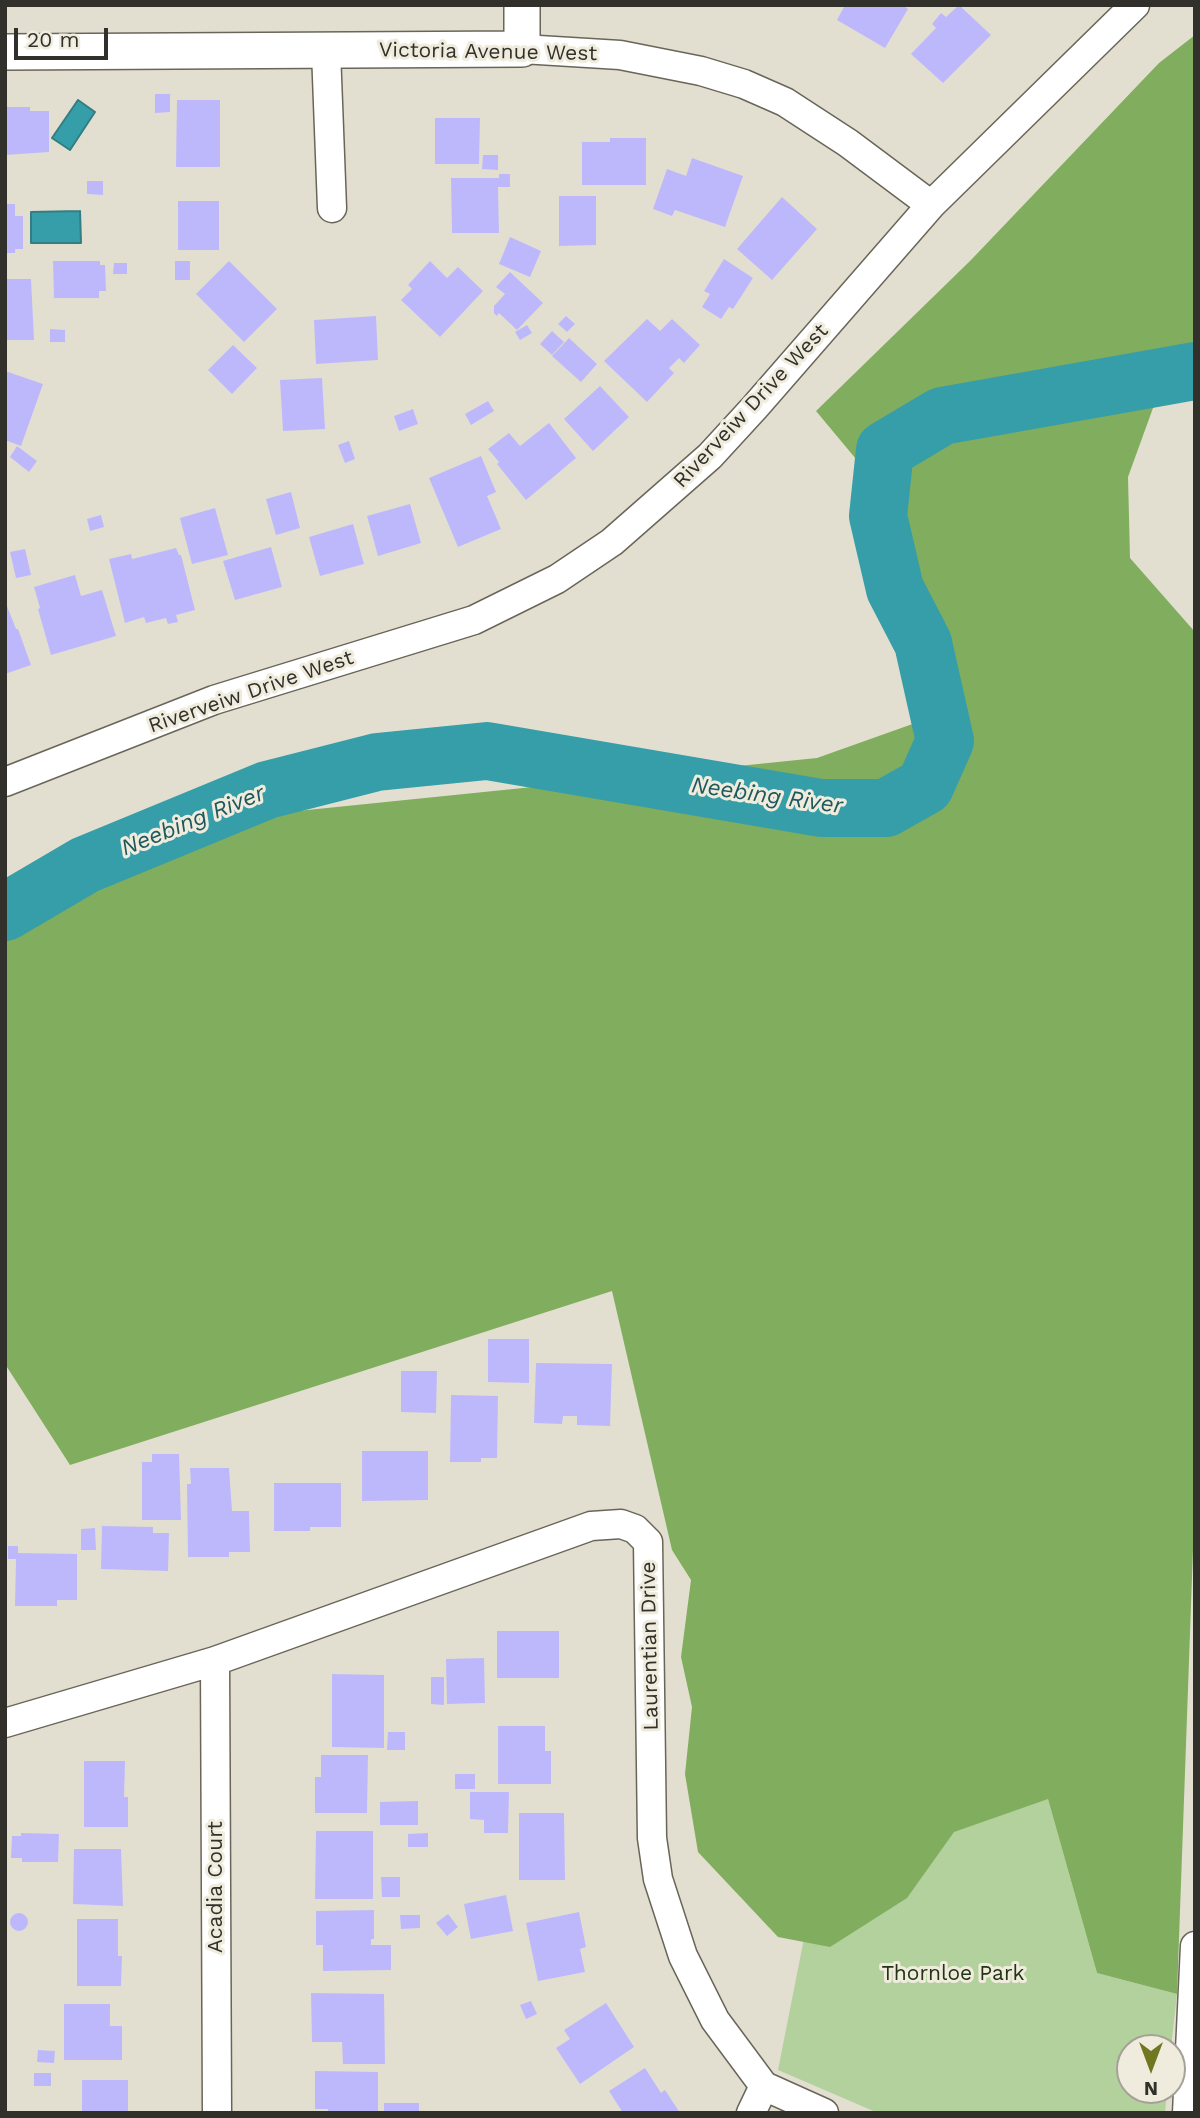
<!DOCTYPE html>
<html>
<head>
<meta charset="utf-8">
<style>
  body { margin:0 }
  #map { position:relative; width:1200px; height:2118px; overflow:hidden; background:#e3dfd0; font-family:"Work Sans",sans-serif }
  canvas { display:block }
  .frame { position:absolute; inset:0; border:7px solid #32302b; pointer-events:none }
  .north { position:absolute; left:1116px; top:2034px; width:70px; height:70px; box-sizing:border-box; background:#f0ecdd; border:2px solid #a4a196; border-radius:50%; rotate:180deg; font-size:19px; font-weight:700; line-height:28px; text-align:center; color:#32302b }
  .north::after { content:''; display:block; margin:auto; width:24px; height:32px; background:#707720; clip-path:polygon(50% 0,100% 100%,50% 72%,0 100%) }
  .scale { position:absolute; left:14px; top:28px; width:94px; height:32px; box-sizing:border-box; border:4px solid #32302b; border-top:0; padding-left:9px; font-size:21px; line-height:24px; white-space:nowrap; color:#32302b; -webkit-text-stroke:5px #f0ecdd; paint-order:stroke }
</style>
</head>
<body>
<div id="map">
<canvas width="1200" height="2118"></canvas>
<div class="frame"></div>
<div class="north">N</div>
<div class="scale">20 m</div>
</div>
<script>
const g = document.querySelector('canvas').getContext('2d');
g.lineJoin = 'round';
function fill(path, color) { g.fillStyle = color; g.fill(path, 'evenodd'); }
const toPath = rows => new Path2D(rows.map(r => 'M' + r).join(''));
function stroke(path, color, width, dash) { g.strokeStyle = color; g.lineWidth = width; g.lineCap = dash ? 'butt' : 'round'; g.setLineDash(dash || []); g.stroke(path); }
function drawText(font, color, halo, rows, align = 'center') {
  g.font = font + ' "Work Sans",sans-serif'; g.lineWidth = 6; g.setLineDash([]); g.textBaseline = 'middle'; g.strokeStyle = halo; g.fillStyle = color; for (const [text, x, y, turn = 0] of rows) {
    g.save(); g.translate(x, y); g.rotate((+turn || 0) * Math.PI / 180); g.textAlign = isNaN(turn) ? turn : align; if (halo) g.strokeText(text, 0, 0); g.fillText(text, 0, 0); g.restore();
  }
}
fill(toPath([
  [1048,1799,1097,1973,1177,1994,1171,2048,1130,2048,1130,2090,1167,2090,1165,2113,878,2113,778,2070,808,1918,923,1812]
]), '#b2d19c');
fill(toPath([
  [1195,35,1195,382,1188,383,1153,408,1128,477,1130,558,1195,632,1195,1494,1177,1994,1097,1973,1048,1799,954,1832,907,1898,830,1947,778,1937,698,1852,685,1774,692,1707,681,1657,691,1580,672,1550,612,1291,70,1465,5,1364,5,930,278,813,817,758,935,716,937,641,908,590,906,519,816,411,971,260,1159,63]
]), '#81ad5e');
const water = toPath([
  [78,100,95,112,70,150,52,138,78,100],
  [80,211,81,243,31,243,31,212,80,211]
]);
fill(water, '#359ea8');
stroke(water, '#347d82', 2);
stroke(toPath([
  [5,912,85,865,267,790,377,762,487,751,821,808,886,808,925,786,945,741,923,643,895,589,878,516,885,450,942,416,1195,371]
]), '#359ea8', 58);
fill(toPath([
  [845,5,903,5,908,9,885,48,837,20],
  [959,5,991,35,943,83,911,54,936,28,932,24,941,13,946,17],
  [155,94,170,94,170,112,155,113],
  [177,100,220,100,220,167,176,167],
  [5,107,30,107,30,111,49,111,49,152,5,155],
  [435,118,480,118,479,164,435,164],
  [610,138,646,138,646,185,582,185,582,142,610,142],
  [483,155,498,155,498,170,482,169],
  [692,158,743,176,725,227,675,210,672,216,653,209,667,169,686,176],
  [499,174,510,174,510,187,498,187,499,233,452,233,451,178,499,178],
  [87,181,103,181,103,195,87,194],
  [559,196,596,196,596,245,559,246],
  [782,197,817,229,772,280,737,249],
  [178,201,219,201,219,250,178,250],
  [5,204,15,204,15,216,23,216,23,249,15,249,15,253,5,253],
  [510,237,541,251,530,277,499,264],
  [724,259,753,278,733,309,729,307,721,319,702,307,710,294,704,291],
  [53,261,100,261,100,265,105,265,106,291,99,291,99,298,54,298],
  [175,261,190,261,190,280,175,280],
  [229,261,277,309,244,342,196,294],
  [430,261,447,278,458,267,483,291,440,337,401,300,412,289,408,285],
  [114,263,127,263,127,274,113,274],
  [510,272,543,303,517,330,499,313,497,316,494,313,494,306,505,294,496,287],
  [5,279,31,279,34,340,5,340],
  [376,316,378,360,316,364,314,320],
  [566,316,575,324,567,332,558,324],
  [647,319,660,331,672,319,700,345,684,363,679,358,669,368,674,373,647,402,604,361],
  [527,325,532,333,520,340,515,332],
  [50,329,65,330,65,342,50,342],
  [552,331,564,342,552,355,540,344],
  [569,338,597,364,581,382,552,356],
  [233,345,257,368,232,394,208,370],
  [5,371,43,384,21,446,5,440],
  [322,378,325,429,283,431,280,380],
  [600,386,629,417,593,451,564,419],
  [488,401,494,411,471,425,465,414],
  [413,409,418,424,399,431,394,416],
  [549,423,576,458,526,500,497,464,499,462,488,449,509,433,520,446],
  [349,441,355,459,345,463,338,445],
  [17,446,37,461,29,472,10,457],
  [481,456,496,492,487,496,501,529,458,547,429,478],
  [291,492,300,528,276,535,266,499],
  [410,504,421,543,378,556,367,516],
  [215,508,228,555,192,564,180,518],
  [101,515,104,527,90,531,87,519],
  [353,524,364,564,320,576,309,537],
  [271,547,282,587,235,600,223,561],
  [176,548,179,555,181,555,195,610,176,615,178,622,168,624,166,618,146,623,144,617,125,623,109,559,131,554,132,559],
  [25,549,31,575,16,578,10,552],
  [75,575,81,596,102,590,116,636,51,655,38,609,40,608,34,587],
  [5,601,16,629,18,629,31,665,5,674],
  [488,1339,529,1339,529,1383,488,1382],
  [536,1363,612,1364,610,1426,577,1425,577,1416,563,1416,562,1424,534,1423],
  [401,1371,437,1371,436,1413,401,1412],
  [451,1395,498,1396,497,1458,481,1458,481,1462,450,1462],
  [362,1451,428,1451,428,1500,362,1501],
  [152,1454,179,1454,181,1520,142,1520,142,1462,152,1462],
  [190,1468,229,1468,232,1511,249,1511,250,1552,229,1552,229,1557,188,1557,187,1484,191,1484],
  [274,1483,341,1483,341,1527,310,1527,310,1531,274,1531],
  [102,1526,153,1527,153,1533,169,1533,168,1571,101,1569],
  [95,1528,96,1550,81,1550,81,1529],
  [8,1546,18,1546,18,1553,77,1554,77,1600,57,1600,57,1606,15,1606,16,1559,8,1559],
  [497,1631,559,1631,559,1678,497,1678],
  [484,1658,485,1703,447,1704,446,1659],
  [332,1674,384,1675,384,1748,332,1747],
  [431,1677,444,1677,444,1705,431,1704],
  [498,1726,545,1726,545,1751,551,1751,551,1784,498,1784],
  [388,1732,405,1732,405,1750,387,1750],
  [321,1755,368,1755,367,1813,315,1813,315,1777,321,1777],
  [84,1761,125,1761,124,1797,128,1797,128,1827,84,1827],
  [455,1774,475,1774,475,1789,455,1789],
  [470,1792,509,1792,508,1833,484,1833,484,1820,470,1819],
  [418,1801,418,1825,380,1825,380,1802],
  [519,1813,564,1813,565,1880,519,1880],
  [316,1831,373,1831,373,1899,315,1899],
  [21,1833,59,1834,58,1862,22,1862,22,1858,11,1858,12,1836,21,1836],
  [428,1833,428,1847,408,1847,408,1834],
  [74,1849,121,1849,123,1906,73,1904],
  [381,1877,400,1877,400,1897,382,1897],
  [506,1895,513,1931,471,1939,464,1904],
  [374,1910,374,1939,371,1939,371,1945,391,1945,391,1970,323,1971,323,1945,316,1945,316,1911],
  [579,1912,586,1947,580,1949,585,1972,538,1981,526,1923],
  '10 1922a9 9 0 1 1 18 0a9 9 0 1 1-18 0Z',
  [448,1914,458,1927,447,1936,436,1923],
  [400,1915,420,1915,420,1928,401,1929],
  [77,1919,118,1919,118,1956,122,1956,121,1986,77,1986],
  [311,1993,384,1994,385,2064,343,2064,342,2042,312,2042],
  [531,2001,537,2014,526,2019,520,2005],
  [606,2003,634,2047,580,2084,556,2048,570,2039,564,2030],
  [64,2004,110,2004,110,2026,122,2026,122,2060,64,2060],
  [38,2050,55,2051,54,2063,37,2062],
  [645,2068,661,2093,665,2090,680,2113,623,2113,609,2091],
  [315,2071,378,2072,378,2113,328,2113,328,2109,315,2109],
  [34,2073,51,2073,51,2086,34,2086],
  [82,2080,128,2080,128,2113,82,2113],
  [384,2103,419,2103,419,2113,384,2113]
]), '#bdb8fc');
const minor = toPath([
  [522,49,620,55,701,71,744,84,785,102,848,143,931,205],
  [326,51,332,208],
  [5,782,214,700,474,620,557,579,612,542,710,456,755,407,931,205,1135,5],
  [215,1661,217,2113],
  [5,1723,215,1661,591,1526,621,1524,635,1529,648,1542,652,1838,658,1879,683,1956,715,2020,764,2086,824,2113],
  [751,2113,764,2086],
  [1187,2113,1195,1946]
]);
const tertiary = toPath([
  [5,52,522,49,522,5]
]);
stroke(minor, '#696558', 31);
stroke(tertiary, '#696558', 38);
stroke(minor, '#fff', 28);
stroke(tertiary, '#fff', 35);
drawText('21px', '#32302b', '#f0ecdd', [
  ["Victoria Avenue West",488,52,1],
  ["Riverveiw Drive West",751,406,-47],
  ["Riverveiw Drive West",251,692,-19],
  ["Laurentian Drive",650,1646,-91],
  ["Acadia Court",216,1887,-90]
]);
drawText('21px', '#213413', '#f0ecdd', [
  ["Thornloe Park",953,1974]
]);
drawText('italic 23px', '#1e585d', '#f0ecdd', [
  ["Neebing River",767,796,8],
  ["Neebing River",193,821,-22]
]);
</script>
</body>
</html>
